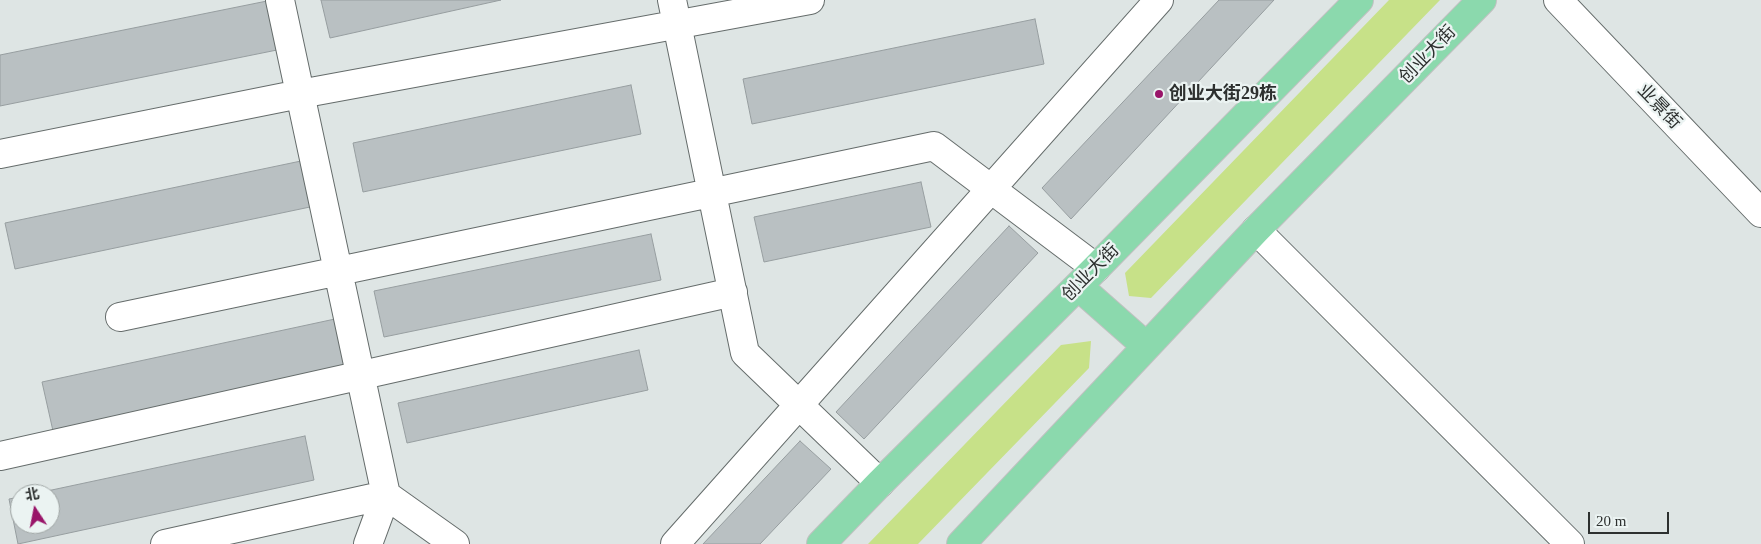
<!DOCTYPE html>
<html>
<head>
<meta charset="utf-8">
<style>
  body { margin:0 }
  #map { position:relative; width:1761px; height:544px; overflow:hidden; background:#dee5e4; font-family:"Times New Roman","Noto Sans SC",serif }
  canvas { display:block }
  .north { position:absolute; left:10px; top:484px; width:50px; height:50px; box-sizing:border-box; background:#ebf3f2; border:1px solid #9fa5a4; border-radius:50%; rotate:349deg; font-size:14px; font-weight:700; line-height:20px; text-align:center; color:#2d302f }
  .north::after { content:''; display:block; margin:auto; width:18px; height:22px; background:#991569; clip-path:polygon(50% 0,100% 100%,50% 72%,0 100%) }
  .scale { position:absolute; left:1588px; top:512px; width:81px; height:22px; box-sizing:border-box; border:2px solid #2d302f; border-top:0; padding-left:6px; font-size:15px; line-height:18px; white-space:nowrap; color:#2d302f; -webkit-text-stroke:4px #ebf3f2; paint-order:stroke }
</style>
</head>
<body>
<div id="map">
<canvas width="1761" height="544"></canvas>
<div class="north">北</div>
<div class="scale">20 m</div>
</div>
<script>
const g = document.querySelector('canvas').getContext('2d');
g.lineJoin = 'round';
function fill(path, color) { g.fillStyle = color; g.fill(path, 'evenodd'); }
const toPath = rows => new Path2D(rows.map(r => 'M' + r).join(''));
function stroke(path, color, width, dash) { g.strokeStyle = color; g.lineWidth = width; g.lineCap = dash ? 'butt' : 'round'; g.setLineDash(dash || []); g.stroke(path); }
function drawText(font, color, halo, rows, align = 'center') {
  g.font = font + ' "Times New Roman","Noto Sans SC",serif'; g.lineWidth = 4.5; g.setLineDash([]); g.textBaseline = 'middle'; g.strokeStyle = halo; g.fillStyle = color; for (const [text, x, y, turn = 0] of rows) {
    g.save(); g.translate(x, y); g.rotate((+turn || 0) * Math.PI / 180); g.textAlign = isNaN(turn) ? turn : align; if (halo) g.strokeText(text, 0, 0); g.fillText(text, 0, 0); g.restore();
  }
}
fill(toPath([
  [1389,0,1440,0,1151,298,1129,296,1125,273],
  [1091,341,1089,368,918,544,868,544,1061,345]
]), '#c7e188');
const building = toPath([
  [321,0,501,0,330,38,321,0],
  [1219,0,1274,0,1071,219,1042,188,1219,0],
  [267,1,277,50,0,106,0,55,267,1],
  [1035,19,1044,64,752,124,743,79,1035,19],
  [631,85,641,134,363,192,353,143,631,85],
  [301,161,310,207,15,269,5,223,301,161],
  [921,182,931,227,764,262,754,217,921,182],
  [1009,226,1038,253,864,439,836,412,1009,226],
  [651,234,661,280,384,337,374,291,651,234],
  [335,319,345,367,53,431,42,382,335,319],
  [639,350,648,390,407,443,398,403,639,350],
  [305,436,314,480,18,544,9,499,20,497,20,524,50,524,50,494,33,494,305,436],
  [800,441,831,469,760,544,703,544,800,441]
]);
fill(building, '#b9c0c2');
stroke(building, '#979ea0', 1);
const minor = toPath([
  [280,0,386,495,455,544],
  [672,0,745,353,880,483],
  [1558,0,1761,213],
  [0,154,300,94,810,0],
  [1256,230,1570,544],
  [120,317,934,146,1096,268],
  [0,456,733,292],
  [165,544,386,495],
  [368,544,386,495],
  [675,544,1159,0]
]);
const major = toPath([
  [1078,286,1146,346],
  [821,544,880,483,1096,268,1359,0],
  [961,544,1256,230,1482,0]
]);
stroke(minor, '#656c6b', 30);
stroke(major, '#c0c1c1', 30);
stroke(minor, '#fff', 28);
stroke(major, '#8bd9ad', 28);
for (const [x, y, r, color] of [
  [1159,94,5,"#991569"]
]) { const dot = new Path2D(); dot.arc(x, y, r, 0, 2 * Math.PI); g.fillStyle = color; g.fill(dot); stroke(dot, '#ebf3f2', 2); }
drawText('18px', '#2d302f', '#ebf3f2', [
  ["创业大街",1428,55,-46],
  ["业景街",1659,107,46],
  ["创业大街",1091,273,-45]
]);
drawText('bold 18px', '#2d302f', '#ebf3f2', [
  ["创业大街29栋",1169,94]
], 'left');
</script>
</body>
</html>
